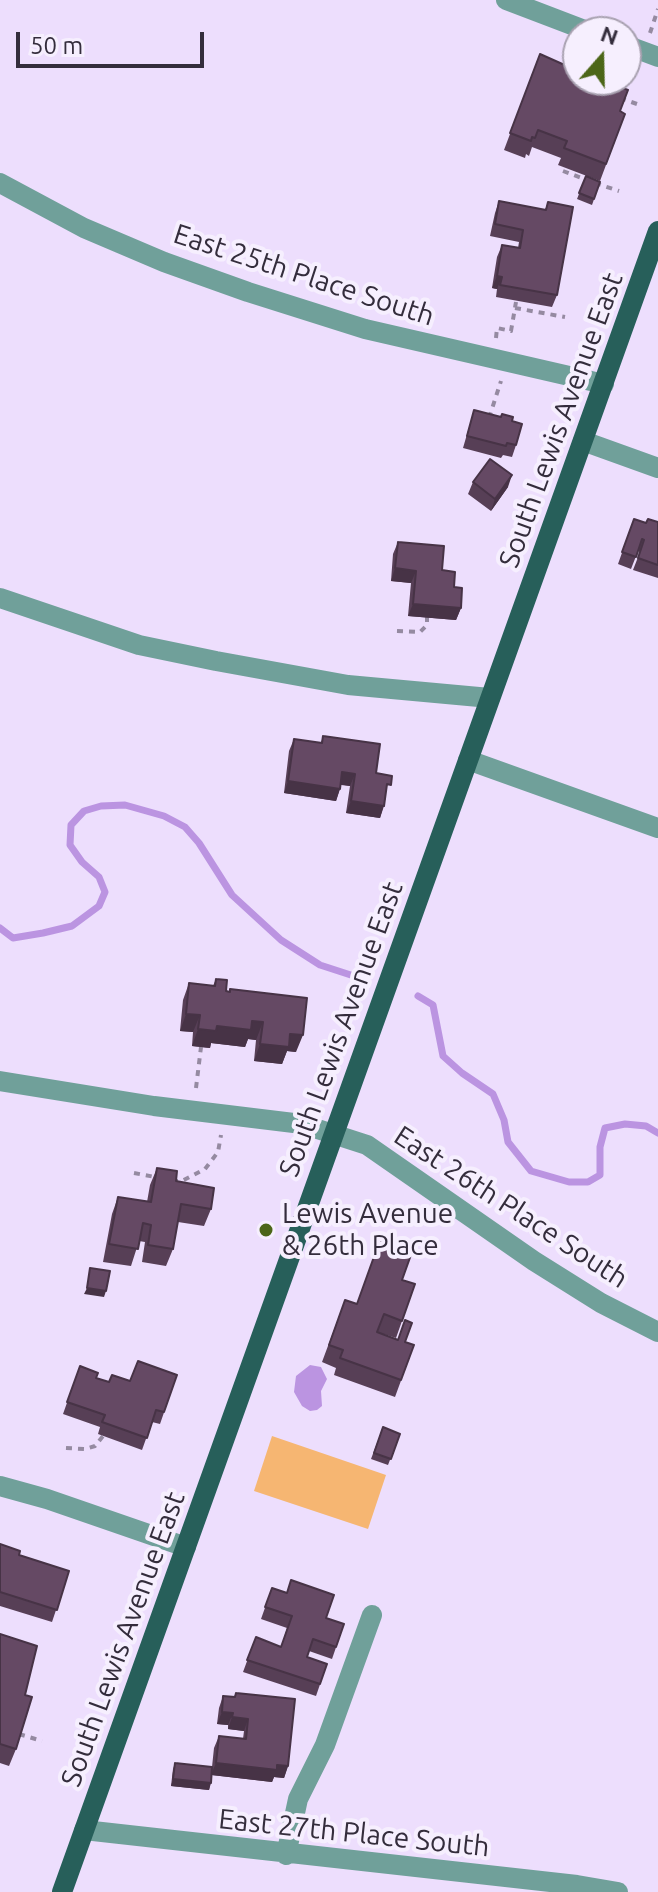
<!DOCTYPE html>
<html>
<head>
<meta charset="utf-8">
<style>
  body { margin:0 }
  #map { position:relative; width:658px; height:1892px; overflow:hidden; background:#eddefd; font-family:Ubuntu,sans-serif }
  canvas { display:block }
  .north { position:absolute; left:562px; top:16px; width:80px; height:80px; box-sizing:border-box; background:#f6effe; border:2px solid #a8a1b0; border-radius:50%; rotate:20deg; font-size:22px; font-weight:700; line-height:32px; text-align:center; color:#342d3c }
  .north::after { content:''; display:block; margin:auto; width:28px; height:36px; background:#4c6618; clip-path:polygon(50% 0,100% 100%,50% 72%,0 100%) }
  .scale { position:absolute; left:16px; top:32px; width:188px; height:36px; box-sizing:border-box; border:4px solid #342d3c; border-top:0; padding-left:10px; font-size:24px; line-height:28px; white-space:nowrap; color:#342d3c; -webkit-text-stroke:6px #f6effe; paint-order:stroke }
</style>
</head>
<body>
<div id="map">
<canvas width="658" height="1892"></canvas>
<div class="north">N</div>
<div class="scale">50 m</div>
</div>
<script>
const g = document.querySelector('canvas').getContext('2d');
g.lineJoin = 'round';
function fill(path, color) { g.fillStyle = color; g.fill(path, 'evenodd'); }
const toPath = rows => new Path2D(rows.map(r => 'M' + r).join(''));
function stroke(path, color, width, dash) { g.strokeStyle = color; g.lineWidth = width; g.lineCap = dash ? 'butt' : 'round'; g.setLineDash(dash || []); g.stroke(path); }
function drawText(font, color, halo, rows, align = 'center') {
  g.font = font + ' Ubuntu,sans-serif'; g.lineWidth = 8; g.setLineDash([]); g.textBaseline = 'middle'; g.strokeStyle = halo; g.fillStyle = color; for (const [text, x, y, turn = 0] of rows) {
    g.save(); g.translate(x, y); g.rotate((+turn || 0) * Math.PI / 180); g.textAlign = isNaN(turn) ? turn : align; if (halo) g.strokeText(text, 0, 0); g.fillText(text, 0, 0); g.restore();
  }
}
fill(toPath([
  [272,1436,386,1475,368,1529,254,1491]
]), '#f6b672');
fill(toPath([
  [310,1365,321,1367,327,1379,321,1391,322,1406,317,1410,310,1411,302,1406,294,1392,296,1376]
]), '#bb94e1');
stroke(toPath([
  [0,928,13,938,43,933,72,926,99,906,105,892,99,877,82,862,70,845,71,825,84,811,101,806,125,805,164,816,185,827,199,843,232,895,281,940,320,965,360,978],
  [418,996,433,1005,443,1056,462,1073,493,1094,504,1120,508,1142,531,1171,569,1182,588,1182,600,1175,600,1147,605,1128,625,1124,646,1126,658,1133]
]), '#bb94e1', 7);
stroke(toPath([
  [650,33,658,9],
  [566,67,570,68,577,51],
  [620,98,637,104],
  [563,171,587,180],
  [595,183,619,191],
  [515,308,565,317],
  [496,338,497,328,511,331,516,302],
  [489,418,501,381],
  [397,631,420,632,427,625,427,617],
  [196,1088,201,1047],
  [134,1173,155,1177],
  [172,1181,182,1181,205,1169,218,1152,221,1135],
  [66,1448,85,1449,95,1446,103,1436],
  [19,1734,42,1741]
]), '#958aa1', 4, [6, 6]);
stroke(toPath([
  [506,0,590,32],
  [626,45,658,57],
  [0,183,84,228,164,262,248,292,365,329,604,384],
  [583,441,658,468],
  [0,598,139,645,216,661,348,685,490,698],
  [468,760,658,828],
  [0,1081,154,1106,302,1124,367,1145,534,1261,601,1303,658,1332],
  [0,1486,47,1499,186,1547],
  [84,1830,577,1885,618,1892],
  [286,1855,298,1799,325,1745,372,1615]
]), '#70a09a', 20);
stroke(toPath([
  [62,1892,658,231]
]), '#275f5a', 20);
fill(toPath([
  [540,54,620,111,625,114,600,181,558,165,561,158,532,147,529,156,526,154,525,158,504,150],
  [586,176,600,182,592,205,577,199],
  [499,201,545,210,548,202,557,295,552,307,496,297,497,289,492,288,497,257,502,245,518,248,519,242,490,236,495,213],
  [474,410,512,421,516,445,512,457,503,455,501,458,463,448],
  [473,482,508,487,491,511,468,494],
  [634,519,646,523,658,522,658,578,633,570,640,552,638,551,631,569,618,564],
  [398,542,442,570,454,587,461,608,456,620,408,616,411,583,391,581,393,554],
  [323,736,376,773,386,797,380,818,346,813,350,786,341,785,336,801,284,793,289,751,294,739,321,743],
  [216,979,226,991,296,1052,287,1051,282,1064,254,1061,256,1040,248,1039,245,1047,211,1043,210,1048,192,1046,193,1032,180,1031,183,1000,189,983,213,986],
  [157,1168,176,1181,211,1209,204,1226,178,1222,173,1249,166,1266,142,1262,145,1242,139,1241,131,1266,103,1262,112,1214,118,1197,147,1202,150,1185],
  [402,1280,415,1284,396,1338,377,1332,414,1345,395,1397,334,1375,336,1368,322,1362,345,1300,357,1304],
  [80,1366,96,1378,109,1382,130,1381,177,1375,160,1424,152,1422,142,1450,98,1434,100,1427,63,1414],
  [383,1427,400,1434,388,1465,371,1459],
  [0,1544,19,1555,69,1571,52,1622,0,1606],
  [272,1588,326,1618,344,1624,332,1659,309,1651,307,1657,327,1664,316,1696,243,1672,256,1637,281,1647,287,1628,261,1619],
  [0,1634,25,1695,16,1749,9,1766,0,1763],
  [236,1693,288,1766,284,1778,274,1777,272,1782,212,1775,209,1790,171,1786,173,1769,175,1763,212,1767,214,1748,219,1736,243,1739,244,1731,228,1729,228,1725,217,1724,219,1708,223,1696,234,1697]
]), '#573f56');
fill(toPath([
  [497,276,502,277,497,289,492,288],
  [512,475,508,487,491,511,495,499],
  [395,568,416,571,411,583,391,581],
  [413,604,461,608,456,620,408,616],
  [342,772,355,774,350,786,338,784],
  [288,781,340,789,336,801,284,793],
  [351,801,384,806,380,818,346,813],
  [186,1014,200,1015,193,1032,180,1031],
  [252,1021,263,1022,256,1040,248,1039,245,1047,211,1043,210,1048,192,1046,198,1029],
  [290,1034,303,1035,296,1052,287,1051,282,1064,254,1061,260,1044],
  [87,1288,106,1291,104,1297,84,1294],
  [222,1712,233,1713,228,1725,217,1724],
  [232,1717,248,1719,244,1731,228,1729],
  [216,1763,277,1765,288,1766,284,1778,274,1777,272,1782,211,1775],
  [173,1779,211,1783,209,1790,171,1786]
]), '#473346');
const building = toPath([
  [540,54,578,71,578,80,602,80,628,90,620,111,625,114,606,164,564,148,567,141,538,130,535,138,532,137,531,141,510,133,540,54],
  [586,176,600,182,594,199,579,193,586,176],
  [499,201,546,210,548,202,573,207,557,295,500,285,502,277,497,276,502,245,520,248,523,230,495,224,499,201],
  [474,410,501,417,502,414,513,417,512,421,522,424,516,445,507,443,506,446,467,436,474,410],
  [490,459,512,475,495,499,473,482,490,459],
  [634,519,646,523,648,519,658,522,658,565,638,558,644,540,642,539,636,557,622,552,634,519],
  [398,542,444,546,442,570,455,572,454,587,462,588,461,608,413,604,416,571,395,568,398,542],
  [323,736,380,744,376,773,392,776,391,785,387,784,384,806,351,801,355,774,342,772,340,789,288,781,294,739,322,743,323,736],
  [216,979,227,980,226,991,230,992,230,989,307,998,303,1035,290,1034,289,1047,260,1044,263,1022,252,1021,251,1030,217,1026,216,1031,198,1029,200,1015,186,1014,189,983,215,986,216,979],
  [157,1168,177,1171,176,1181,214,1188,211,1209,181,1204,173,1249,148,1245,151,1225,143,1223,138,1249,109,1244,118,1197,151,1202,157,1168],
  [380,1240,412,1252,402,1280,415,1284,402,1321,384,1314,377,1332,398,1340,405,1320,412,1323,405,1342,414,1345,401,1380,340,1358,343,1350,329,1345,345,1300,357,1304,380,1240],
  [90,1268,110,1271,106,1291,87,1288,90,1268],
  [138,1361,177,1375,164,1412,156,1410,147,1438,102,1422,105,1415,67,1402,80,1366,98,1373,96,1378,109,1382,112,1375,130,1381,138,1361],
  [383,1427,400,1434,391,1459,374,1453,383,1427],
  [0,1544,20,1551,19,1555,69,1571,57,1610,0,1592,0,1544],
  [291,1580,334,1595,326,1618,344,1624,336,1647,313,1639,307,1657,327,1664,320,1684,247,1660,256,1637,281,1647,292,1616,265,1607,272,1588,287,1593,291,1580],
  [0,1634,37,1646,25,1695,32,1697,16,1749,0,1744,0,1634],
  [236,1693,295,1699,288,1766,277,1765,277,1770,216,1763,219,1736,246,1739,248,1719,232,1717,233,1713,222,1712,223,1696,235,1697,236,1693],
  [175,1763,212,1767,211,1783,173,1779,175,1763]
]);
fill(building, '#654964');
stroke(building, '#473346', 2);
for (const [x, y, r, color] of [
  [266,1230,8,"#4c6618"]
]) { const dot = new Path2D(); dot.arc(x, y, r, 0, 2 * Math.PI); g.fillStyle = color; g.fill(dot); stroke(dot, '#f6effe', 3); }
drawText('28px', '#342d3c', '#f6effe', [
  ["East 25th Place South",304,275,18],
  ["South Lewis Avenue East",561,420,-70],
  ["South Lewis Avenue East",341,1029,-70],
  ["East 26th Place South",511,1207,33],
  ["South Lewis Avenue East",123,1639,-70],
  ["East 27th Place South",354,1833,6]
]);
drawText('28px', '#342d3c', '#f6effe', [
  ["Lewis Avenue",282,1214],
  ["& 26th Place",282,1246]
], 'left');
</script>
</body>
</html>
